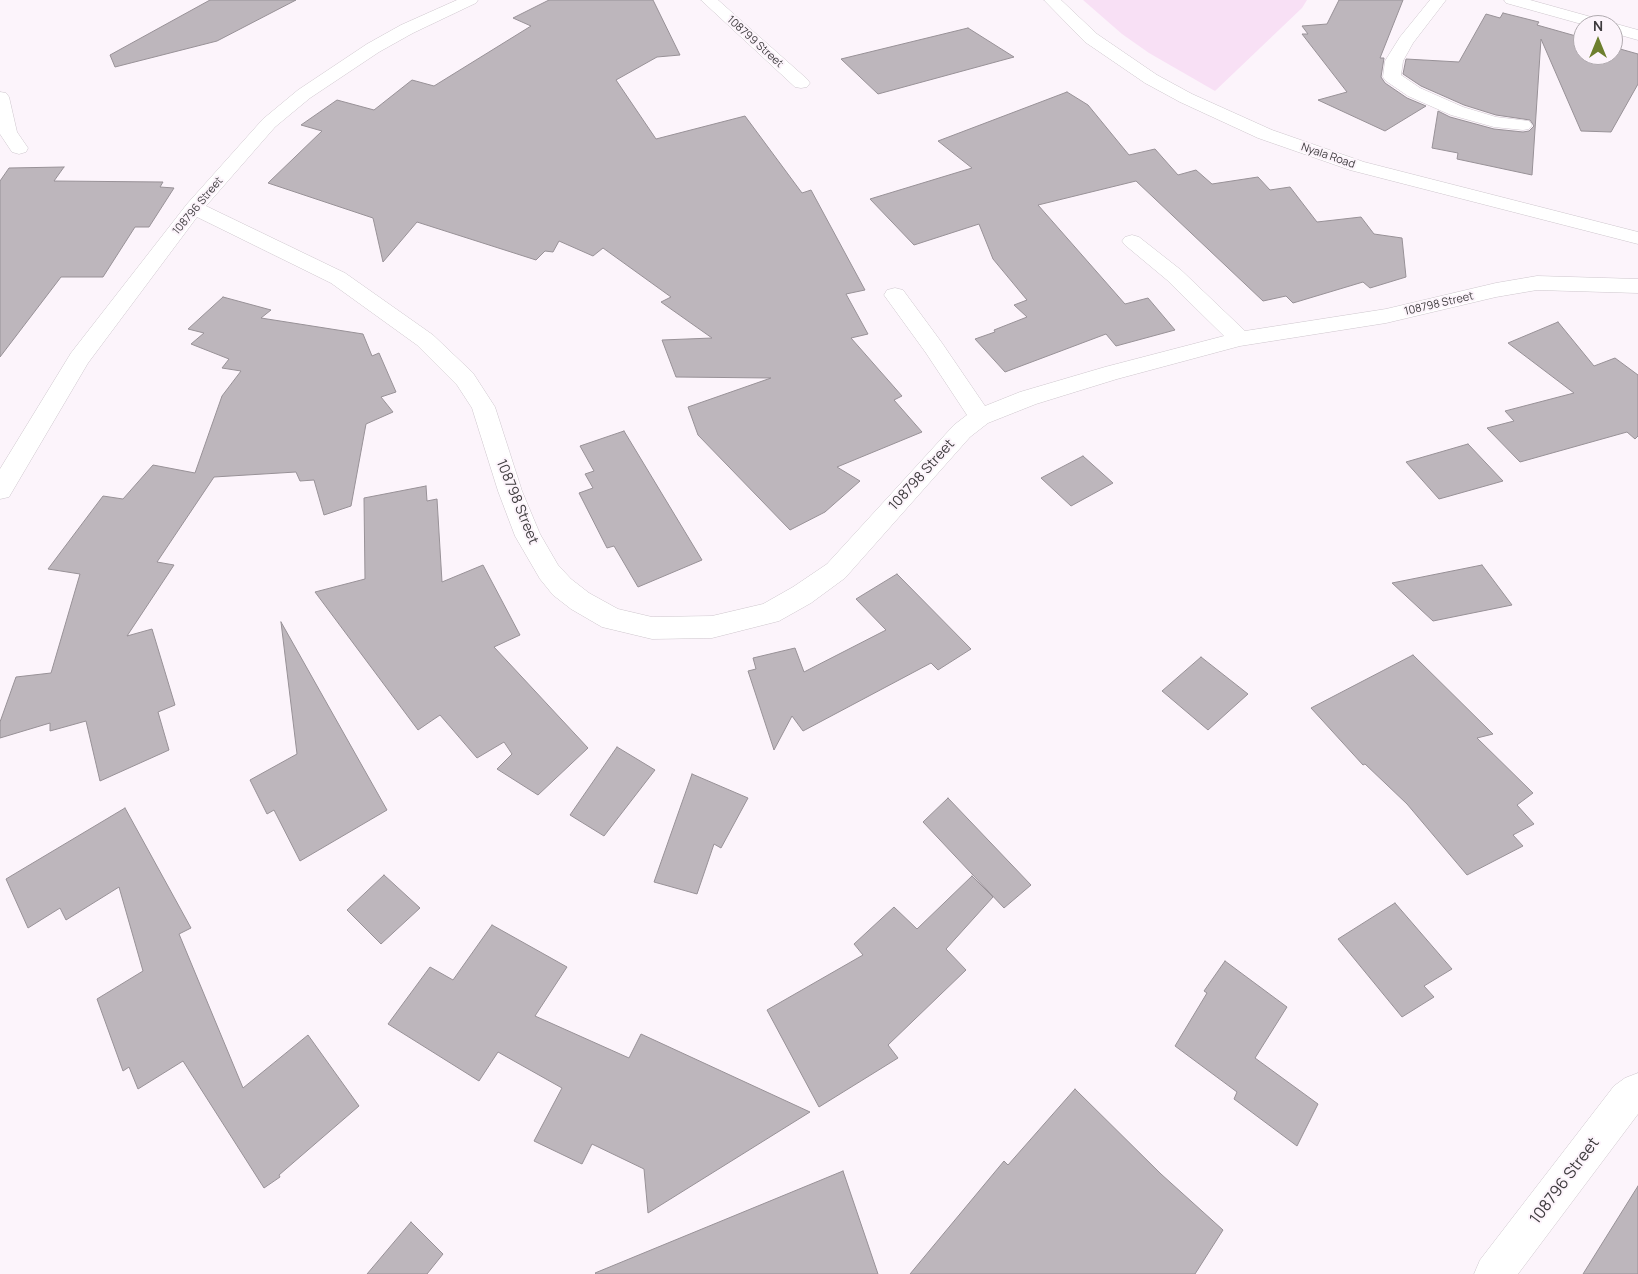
<!DOCTYPE html>
<html>
<head>
<meta charset="utf-8">
<style>
  body { margin:0 }
  #map { position:relative; width:1638px; height:1274px; overflow:hidden; background:#fcf4fb; font-family:Manrope,sans-serif }
  canvas { display:block }
  .north { position:absolute; left:1573px; top:15px; width:50px; height:50px; box-sizing:border-box; background:#fcf4fb; border:1px solid #b0aaaf; border-radius:50%; rotate:0deg; font-size:14px; font-weight:700; line-height:20px; text-align:center; color:#3e3b3e }
  .north::after { content:''; display:block; margin:auto; width:18px; height:22px; background:#6d7f2e; clip-path:polygon(50% 0,100% 100%,50% 72%,0 100%) }
</style>
</head>
<body>
<div id="map">
<canvas width="1638" height="1274"></canvas>
<div class="north">N</div>
</div>
<script>
const g = document.querySelector('canvas').getContext('2d');
g.lineJoin = 'round';
function fill(path, color) { g.fillStyle = color; g.fill(path, 'evenodd'); }
const toPath = rows => new Path2D(rows.map(r => 'M' + r).join(''));
function stroke(path, color, width, dash) { g.strokeStyle = color; g.lineWidth = width; g.lineCap = dash ? 'butt' : 'round'; g.setLineDash(dash || []); g.stroke(path); }
function drawText(font, color, halo, rows, align = 'center') {
  g.font = font + ' Manrope,sans-serif'; g.lineWidth = 4; g.setLineDash([]); g.textBaseline = 'middle'; g.strokeStyle = halo; g.fillStyle = color; for (const [text, x, y, turn = 0] of rows) {
    g.save(); g.translate(x, y); g.rotate((+turn || 0) * Math.PI / 180); g.textAlign = isNaN(turn) ? turn : align; if (halo) g.strokeText(text, 0, 0); g.fillText(text, 0, 0); g.restore();
  }
}
fill(toPath([
  [1083,0,1307,0,1302,8,1215,91,1149,53,1122,34]
]), '#f8e0f5');
const building = toPath([
  [210,0,296,0,217,41,115,67,110,55,210,0],
  [549,0,653,0,680,55,657,57,616,80,656,139,745,116,802,193,811,190,865,290,846,294,868,334,851,338,902,396,894,400,922,432,837,467,860,481,825,512,790,530,698,435,688,407,771,378,676,377,662,340,712,338,661,302,671,297,603,248,593,256,559,241,553,252,545,251,536,260,417,222,383,262,373,218,268,183,322,131,301,125,337,100,374,110,412,80,434,86,531,26,513,18,549,0],
  [1339,0,1403,0,1380,58,1384,58,1381,77,1385,83,1407,98,1426,106,1385,131,1318,100,1347,92,1302,34,1308,34,1302,26,1327,24,1339,0],
  [1503,13,1539,22,1537,25,1583,38,1583,55,1613,55,1613,47,1638,54,1638,84,1611,132,1581,131,1541,39,1532,175,1457,159,1458,153,1432,148,1438,111,1450,117,1494,129,1523,132,1529,131,1534,126,1530,120,1496,115,1464,105,1421,86,1403,74,1406,59,1459,62,1486,14,1500,18,1503,13],
  [968,28,1014,57,878,94,841,59,968,28],
  [1067,92,1088,105,1129,155,1155,149,1178,175,1196,170,1212,184,1258,177,1270,190,1290,187,1317,222,1361,217,1374,234,1402,238,1406,277,1370,288,1363,282,1293,303,1286,296,1263,301,1136,181,1038,205,1125,304,1148,298,1175,330,1116,346,1106,334,1005,372,975,339,995,332,994,330,1027,317,1014,305,1027,300,993,259,979,224,914,245,870,199,972,168,938,141,1067,92],
  [64,167,54,181,163,182,160,187,174,188,149,227,135,227,103,277,61,277,0,357,0,181,9,168,64,167],
  [223,297,271,310,261,318,363,334,372,356,379,353,396,392,381,397,393,412,366,424,351,506,324,515,314,480,300,481,296,472,214,477,157,562,174,565,127,636,152,629,175,705,158,712,169,750,100,781,86,721,50,731,50,723,0,738,0,722,16,677,51,673,80,574,48,569,103,496,123,499,153,465,195,473,222,396,241,371,222,368,229,359,191,344,204,333,188,329,223,297],
  [1558,322,1594,366,1615,358,1638,375,1638,436,1635,439,1627,432,1520,462,1487,428,1514,421,1505,411,1574,393,1508,343,1558,322],
  [624,431,702,560,638,587,614,546,607,548,579,493,593,488,585,474,594,471,580,446,624,431],
  [1468,444,1503,481,1439,499,1406,462,1468,444],
  [1083,456,1113,483,1071,506,1041,478,1083,456],
  [426,486,427,501,437,499,442,582,483,565,520,635,494,647,588,748,538,795,497,769,512,754,504,742,477,758,440,715,418,730,315,592,365,579,364,498,426,486],
  [1482,565,1512,605,1433,621,1392,583,1482,565],
  [897,574,971,649,938,670,931,663,803,731,792,716,774,750,748,671,756,669,753,658,795,648,804,672,886,630,856,599,897,574],
  [281,622,387,810,300,861,274,810,267,814,250,780,297,754,281,622],
  [1413,655,1493,734,1477,738,1533,793,1517,805,1534,824,1513,835,1523,846,1467,875,1407,804,1365,764,1363,765,1311,708,1413,655],
  [1201,657,1248,694,1208,730,1162,691,1201,657],
  [617,747,655,770,604,836,570,815,617,747],
  [692,774,748,798,721,848,714,844,697,894,654,882,692,774],
  [948,798,1031,885,1004,908,923,822,948,798],
  [125,808,191,928,179,934,243,1088,308,1035,359,1106,279,1175,280,1177,264,1188,183,1061,138,1089,129,1067,123,1071,97,999,143,971,119,887,66,920,60,908,28,928,6,879,125,808],
  [384,875,420,908,381,944,347,910,384,875],
  [972,876,993,897,946,949,966,970,888,1045,898,1058,819,1107,767,1010,863,955,854,944,894,907,917,929,972,876],
  [1395,903,1452,969,1424,986,1434,997,1402,1017,1338,939,1395,903],
  [492,925,567,967,535,1016,629,1058,641,1034,810,1112,648,1213,644,1169,592,1144,582,1164,534,1141,562,1088,498,1052,479,1081,388,1024,430,967,453,980,492,925],
  [1225,961,1287,1007,1255,1058,1318,1104,1297,1146,1234,1099,1237,1092,1175,1046,1207,993,1204,991,1225,961],
  [1075,1089,1161,1174,1223,1230,1195,1274,910,1274,1004,1161,1008,1165,1075,1089],
  [843,1171,878,1274,596,1274,595,1273,843,1171],
  [1638,1186,1638,1274,1583,1274,1638,1186],
  [411,1222,443,1254,427,1274,367,1274,411,1222]
]);
fill(building, '#bdb6bc');
stroke(building, '#989197', 1);
const minor = toPath([
  [457,0,478,0,476,3,413,33,379,52,310,98,275,127,206,206,345,273,433,335,473,373,495,407,522,491,540,534,558,565,571,579,589,593,618,609,652,617,712,616,763,604,793,587,827,564,954,425,967,415,926,353,884,295,887,290,895,288,903,290,942,343,985,406,1020,392,1105,367,1224,336,1167,280,1125,245,1122,241,1125,237,1132,235,1139,237,1181,270,1245,331,1386,309,1496,283,1537,276,1638,279,1638,293,1537,290,1496,297,1386,323,1240,346,1117,379,1036,404,988,423,970,437,845,578,811,603,779,621,712,638,652,639,602,627,571,609,553,595,540,579,515,536,498,491,472,408,457,385,417,345,331,283,197,217,88,363,9,497,0,499,0,469,71,353,187,204,263,119,298,90,367,44,401,25,457,0],
  [701,0,718,0,807,79,810,83,807,87,801,88,795,87,701,0],
  [1044,0,1061,0,1097,34,1157,75,1192,94,1272,130,1364,162,1638,232,1638,244,1350,170,1258,138,1180,102,1145,83,1085,42,1044,0],
  [1430,0,1446,0,1413,43,1403,61,1401,75,1420,88,1463,107,1496,117,1529,121,1532,125,1529,129,1523,130,1494,127,1451,115,1408,96,1386,81,1383,77,1385,61,1400,37,1430,0],
  [1504,0,1530,0,1638,30,1638,40,1613,33,1613,25,1585,25,1506,3,1504,0],
  [0,92,6,93,9,97,17,132,28,148,26,152,19,154,12,152,0,134,0,92],
  [1638,1073,1638,1114,1518,1274,1474,1274,1480,1260,1614,1086,1625,1078,1638,1073]
]);
stroke(minor, '#cec6cd', 1);
fill(minor, '#fff');
drawText('11px', '#3e3b3e', '#fcf4fb', [
  ["108799 Street",755,42,42],
  ["Nyala Road",1328,156,19],
  ["108796 Street",198,206,-50],
  ["108798 Street",1439,304,-13]
]);
drawText('14px', '#3e3b3e', '#fcf4fb', [
  ["108798 Street",922,475,-48],
  ["108798 Street",517,502,68]
]);
drawText('16px', '#3e3b3e', '#fcf4fb', [
  ["108796 Street",1565,1181,-53]
]);
</script>
</body>
</html>
